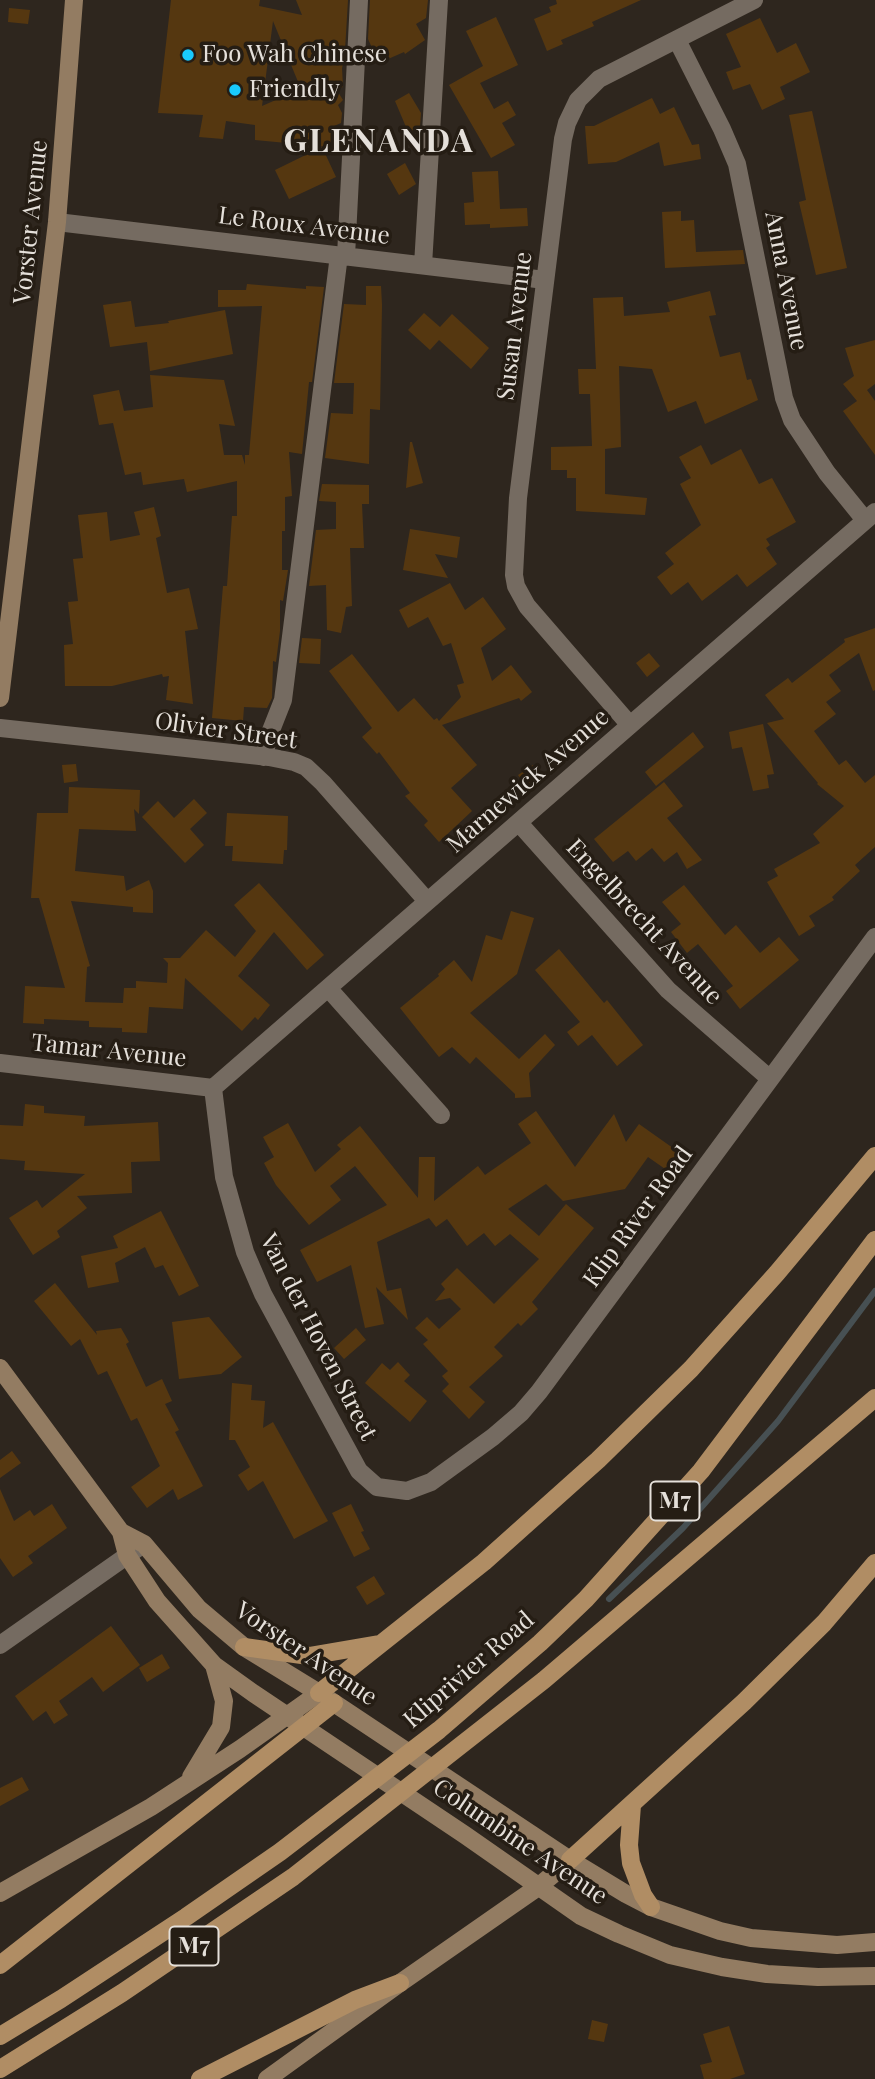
<!DOCTYPE html>
<html>
<head>
<meta charset="utf-8">
<style>
  body { margin:0 }
  canvas { display:block; background:#2e261e }
</style>
</head>
<body>
<canvas width="875" height="2079"></canvas>
<script>
const g = document.querySelector('canvas').getContext('2d');
g.lineJoin = 'round';
const toPath = rows => new Path2D(rows.map(r => 'M' + r).join(''));
function stroke(path, color, width, dash) { g.strokeStyle = color; g.lineWidth = width; g.lineCap = dash ? 'butt' : 'round'; g.setLineDash(dash || []); g.stroke(path); }
function fill(path, color) { g.fillStyle = color; g.fill(path, 'evenodd'); }
function drawText(font, color, halo, rows, align = 'center') {
  g.font = font + ' "Playfair Display",serif'; g.lineWidth = 7; g.setLineDash([]); g.textBaseline = 'middle'; g.strokeStyle = halo; g.fillStyle = color; for (const [text, x, y, turn = 0] of rows) {
    g.save(); g.translate(x, y); g.rotate((+turn || 0) * Math.PI / 180); g.textAlign = isNaN(turn) ? turn : align; if (halo) g.strokeText(text, 0, 0); g.fillText(text, 0, 0); g.restore();
  }
}
stroke(toPath([
  [609,1599,683,1528,778,1421,875,1291]
]), '#475053', 6);
fill(toPath([
  [171,0,260,0,259,6,302,15,296,0,348,0,345,50,338,53,344,61,342,68,343,87,336,89,343,100,338,105,342,113,341,123,334,126,341,140,329,147,255,140,255,125,226,121,223,139,199,137,203,115,158,113],
  [273,21,301,89,262,106],
  [370,0,428,0,426,18,416,24,425,40,405,54,404,52,379,63,368,39],
  [556,0,641,0,592,22,594,26,561,40,563,44,547,51,534,19,551,12,549,7,557,4],
  [9,8,30,10,28,24,8,22],
  [496,17,518,65,480,83,494,109,508,101,516,115,502,123,515,145,491,158,449,85,483,66,466,31],
  [760,18,777,53,796,43,810,72,780,87,785,99,762,110,750,84,733,90,726,72,741,67,726,34],
  [409,93,421,113,420,126,409,134,395,101],
  [652,98,660,114,674,107,692,145,699,144,701,159,664,166,659,142,616,162,588,164,585,126,594,126],
  [812,111,847,268,816,275,799,202,806,200,789,115],
  [322,147,336,177,289,199,275,170],
  [405,163,416,184,399,195,387,174],
  [498,171,500,209,527,208,528,226,490,228,490,224,465,225,464,203,474,202,472,172],
  [681,211,681,221,694,220,696,252,743,250,745,264,665,268,662,212],
  [247,284,306,289,306,286,324,287,312,382,309,382,302,454,289,452,292,496,285,497,285,531,282,531,282,570,288,570,283,601,280,600,280,631,276,662,273,661,272,698,267,708,244,707,243,721,212,718,223,586,227,586,232,516,237,516,237,481,187,492,184,479,143,485,141,472,125,475,113,423,99,425,93,395,119,390,124,411,153,407,150,375,224,380,235,426,219,424,224,455,242,455,245,465,245,455,249,455,262,306,218,307,218,290,246,290],
  [366,286,381,286,382,305,380,410,370,409,369,464,325,458,331,413,353,414,354,383,334,383,344,304,366,305],
  [710,291,716,315,709,316,720,357,740,352,747,380,751,379,758,400,705,424,696,401,668,412,652,369,619,366,621,447,605,449,605,494,647,498,645,515,576,511,576,478,567,478,567,470,551,470,551,447,592,446,590,394,579,394,578,369,596,369,593,298,623,297,624,316,670,312,667,302],
  [131,301,135,327,169,323,168,321,225,310,233,354,150,371,147,342,110,347,103,305],
  [424,313,440,327,452,314,489,348,471,369,439,340,430,350,408,330],
  [875,340,875,384,867,390,875,401,875,455,843,411,857,401,843,384,854,376,845,348],
  [410,442,412,442,423,483,406,488],
  [701,445,711,465,741,449,759,484,772,478,796,522,766,539,770,545,766,548,777,564,747,587,737,574,702,601,688,582,671,595,657,577,674,564,665,553,701,525,680,484,691,478,679,457],
  [322,484,369,485,369,504,362,504,364,548,350,548,352,606,346,607,341,633,327,630,326,585,309,586,316,530,336,529,336,502,319,501],
  [154,507,161,536,156,538,167,593,189,588,198,629,185,631,193,704,166,700,169,676,163,677,162,674,112,686,65,686,64,645,73,644,68,602,78,601,73,559,83,558,78,515,107,512,110,541,140,535,134,512],
  [410,529,460,537,457,558,435,554,448,578,403,570],
  [450,583,465,610,483,597,506,629,481,648,492,681,511,665,532,692,521,701,519,698,442,725,477,765,451,788,472,811,439,842,424,825,428,821,405,796,410,793,379,752,377,754,362,737,372,728,329,671,352,654,398,712,414,698,434,720,437,718,439,721,461,697,457,685,464,683,451,643,443,646,428,617,408,628,399,610],
  [875,628,875,690,873,691,859,653,829,675,841,691,826,702,836,714,814,731,839,765,846,760,865,783,875,775,875,847,855,865,860,871,832,897,834,900,809,916,815,926,799,936,767,882,778,876,774,869,820,843,813,834,844,806,817,784,818,783,767,723,784,719,765,695,788,678,792,683,845,642,844,639],
  [302,638,321,639,320,664,299,663],
  [649,653,660,666,647,677,636,663],
  [763,724,774,774,767,775,769,788,753,791,742,747,732,749,729,732],
  [693,732,704,747,656,786,645,772],
  [76,764,78,781,64,783,62,765],
  [533,765,542,779,528,789,518,775],
  [664,782,683,806,667,818,702,860,687,869,677,852,664,862,652,848,636,861,628,851,613,862,594,839],
  [69,787,140,790,139,814,134,809,136,831,79,829,75,871,124,876,126,891,149,880,153,891,153,913,133,912,133,907,71,901,90,966,87,967,85,1002,123,1003,124,988,136,988,136,981,167,983,168,963,163,958,180,958,206,930,235,957,256,931,234,905,259,883,324,955,307,970,274,932,238,976,270,1005,258,1020,255,1017,242,1031,185,978,183,1009,149,1007,147,1033,122,1032,122,1028,89,1027,89,1021,44,1019,44,1024,23,1023,25,986,65,988,39,898,31,898,37,813,68,813],
  [194,799,207,813,190,829,204,845,185,863,142,817,158,801,174,818],
  [227,813,288,816,287,850,284,850,283,864,232,861,233,846,225,846],
  [684,885,725,935,736,925,760,953,779,937,799,960,740,1009,726,991,733,986,698,944,687,953,671,932,681,924,662,902],
  [511,911,534,918,517,974,470,1013,519,1059,545,1034,555,1045,529,1073,531,1097,515,1098,515,1094,476,1057,470,1064,452,1047,439,1057,400,1008,439,976,438,974,454,960,472,982,486,935,502,940],
  [559,949,604,1003,607,1000,643,1045,617,1066,592,1035,578,1046,567,1032,580,1022,535,970],
  [25,1104,44,1106,44,1113,85,1116,84,1126,158,1122,160,1161,131,1162,132,1193,77,1196,87,1208,57,1231,60,1237,33,1255,9,1218,37,1200,42,1208,85,1174,24,1170,25,1161,0,1159,0,1125,23,1126],
  [536,1111,575,1167,614,1114,626,1142,639,1124,680,1153,668,1171,648,1157,625,1189,563,1201,546,1184,508,1209,539,1236,566,1204,594,1228,532,1302,538,1309,521,1326,518,1323,494,1347,503,1356,469,1387,485,1402,469,1419,442,1391,449,1384,442,1376,448,1371,423,1344,428,1340,415,1328,427,1317,439,1329,461,1309,450,1298,435,1301,445,1289,441,1284,457,1268,494,1304,539,1259,510,1234,495,1246,484,1233,467,1246,447,1219,436,1227,429,1218,377,1242,387,1291,401,1288,408,1320,376,1287,384,1324,365,1328,351,1265,317,1282,300,1250,387,1205,355,1166,330,1186,341,1200,309,1225,276,1185,264,1163,274,1157,263,1137,288,1123,315,1172,341,1149,337,1145,360,1126,418,1198,419,1157,435,1157,434,1201,478,1166,485,1175,531,1143,518,1124],
  [161,1211,199,1286,179,1296,163,1265,155,1268,145,1247,115,1263,119,1282,88,1288,81,1256,118,1248,113,1236],
  [55,1283,97,1335,96,1331,121,1328,129,1342,126,1344,146,1387,162,1379,172,1401,165,1404,179,1430,175,1432,203,1486,178,1500,173,1489,147,1508,131,1487,160,1466,137,1418,131,1421,107,1371,98,1375,80,1339,71,1346,34,1301],
  [209,1317,242,1357,221,1374,179,1379,172,1322],
  [356,1328,366,1340,344,1359,334,1348],
  [398,1362,410,1375,404,1381,427,1401,410,1422,365,1383,382,1363,390,1370],
  [232,1383,252,1385,251,1400,265,1401,263,1428,273,1422,328,1521,294,1539,263,1481,248,1491,238,1475,250,1467,235,1440,229,1440],
  [12,1451,21,1463,0,1478,0,1460],
  [0,1489,14,1521,30,1510,34,1516,52,1504,67,1528,28,1556,33,1563,13,1577,0,1558],
  [351,1504,364,1531,361,1532,370,1549,354,1557,332,1513],
  [374,1576,385,1594,367,1605,356,1587],
  [111,1626,140,1665,103,1692,92,1677,59,1701,68,1715,54,1724,46,1711,33,1721,15,1696],
  [162,1654,170,1668,147,1682,139,1668],
  [22,1777,29,1790,0,1806,0,1788],
  [592,2020,608,2024,604,2042,588,2039],
  [729,2026,745,2074,730,2079,704,2079,700,2065,712,2062,703,2034]
]), '#553710');
stroke(toPath([
  [677,40,722,129,737,164,784,398,792,420,827,473,865,520],
  [57,222,545,280],
  [346,256,359,0],
  [423,265,439,0],
  [629,724,527,606,516,586,514,575,518,498,563,139,567,123,578,100,599,79,754,0],
  [0,728,269,757,294,762,306,767,323,783,427,901],
  [264,757,268,738,283,700,339,255],
  [519,823,668,990,769,1078],
  [328,988,441,1115],
  [0,1063,213,1088],
  [213,1088,224,1177,245,1252,263,1294,359,1471,377,1487,407,1491,431,1482,493,1437,521,1413,539,1392,875,937],
  [213,1088,875,512],
  [0,1645,138,1548]
]), '#756b61', 18);
stroke(toPath([
  [0,698,57,222,74,0],
  [0,1368,121,1532,127,1555,157,1601,214,1665,253,1693,465,1835,581,1916,619,1934,670,1955,722,1967,767,1974,818,1977,875,1976],
  [121,1532,144,1544,199,1609,244,1647,319,1693,570,1860,626,1894,651,1907,720,1931,751,1938,837,1945,875,1942],
  [191,1777,221,1727,224,1701,214,1665],
  [0,1893,151,1807,240,1749,319,1693],
  [267,2079,400,1983,538,1887,570,1860]
]), '#937c62', 18);
stroke(toPath([
  [244,1647,309,1656,379,1644],
  [319,1693,484,1562,598,1460,691,1369,777,1273,875,1156],
  [632,1805,629,1845,631,1863,643,1895,651,1907],
  [570,1860,744,1702,824,1623,875,1563],
  [0,1965,334,1703],
  [0,2036,61,1999,186,1917,280,1852,439,1730,540,1643,586,1599,701,1471,875,1240],
  [0,2069,122,1993,293,1877,544,1680,875,1398],
  [200,2079,355,2000,400,1983]
]), '#b08d64', 18);
for (const [x, y, r, color] of [
  [188,55,7,"#19cafc"],
  [235,90,7,"#19cafc"]
]) { const dot = new Path2D(); dot.arc(x, y, r, 0, 2 * Math.PI); g.fillStyle = color; g.fill(dot); stroke(dot, '#251d14', 2.5); }
for (const [x, y, w] of [
  [675,1501,49],
  [194,1946,49]
]) { const box = new Path2D(); box.roundRect(x - w / 2, y - 19.5, w, 39, 5); g.fillStyle = '#251d14'; g.fill(box); stroke(box, '#e5e0da', 2); }
drawText('bold 23px', '#e5e0da', null, [
  ["M7",675,1501],
  ["M7",194,1946]
]);
drawText('24px', '#e5e0da', '#251d14', [
  ["Foo Wah Chinese",202,55],
  ["Friendly",249,90]
], 'left');
drawText('24px', '#e5e0da', '#251d14', [
  ["Vorster Avenue",31,222,-84],
  ["Le Roux Avenue",304,226,7],
  ["Anna Avenue",786,281,79],
  ["Susan Avenue",515,326,-83],
  ["Olivier Street",226,731,8],
  ["Marnewick Avenue",528,781,-41],
  ["Engelbrecht Avenue",644,922,47],
  ["Tamar Avenue",109,1051,6],
  ["Klip River Road",638,1217,-54],
  ["Van der Hoven Street",318,1337,63],
  ["Vorster Avenue",306,1654,34],
  ["Kliprivier Road",469,1670,-41],
  ["Columbine Avenue",520,1842,34]
]);
g.letterSpacing = '2px';
drawText('bold 32px', '#e5e0da', '#251d14', [
  ["GLENANDA",379,142]
]);
g.letterSpacing = '0px';
</script>
</body>
</html>
